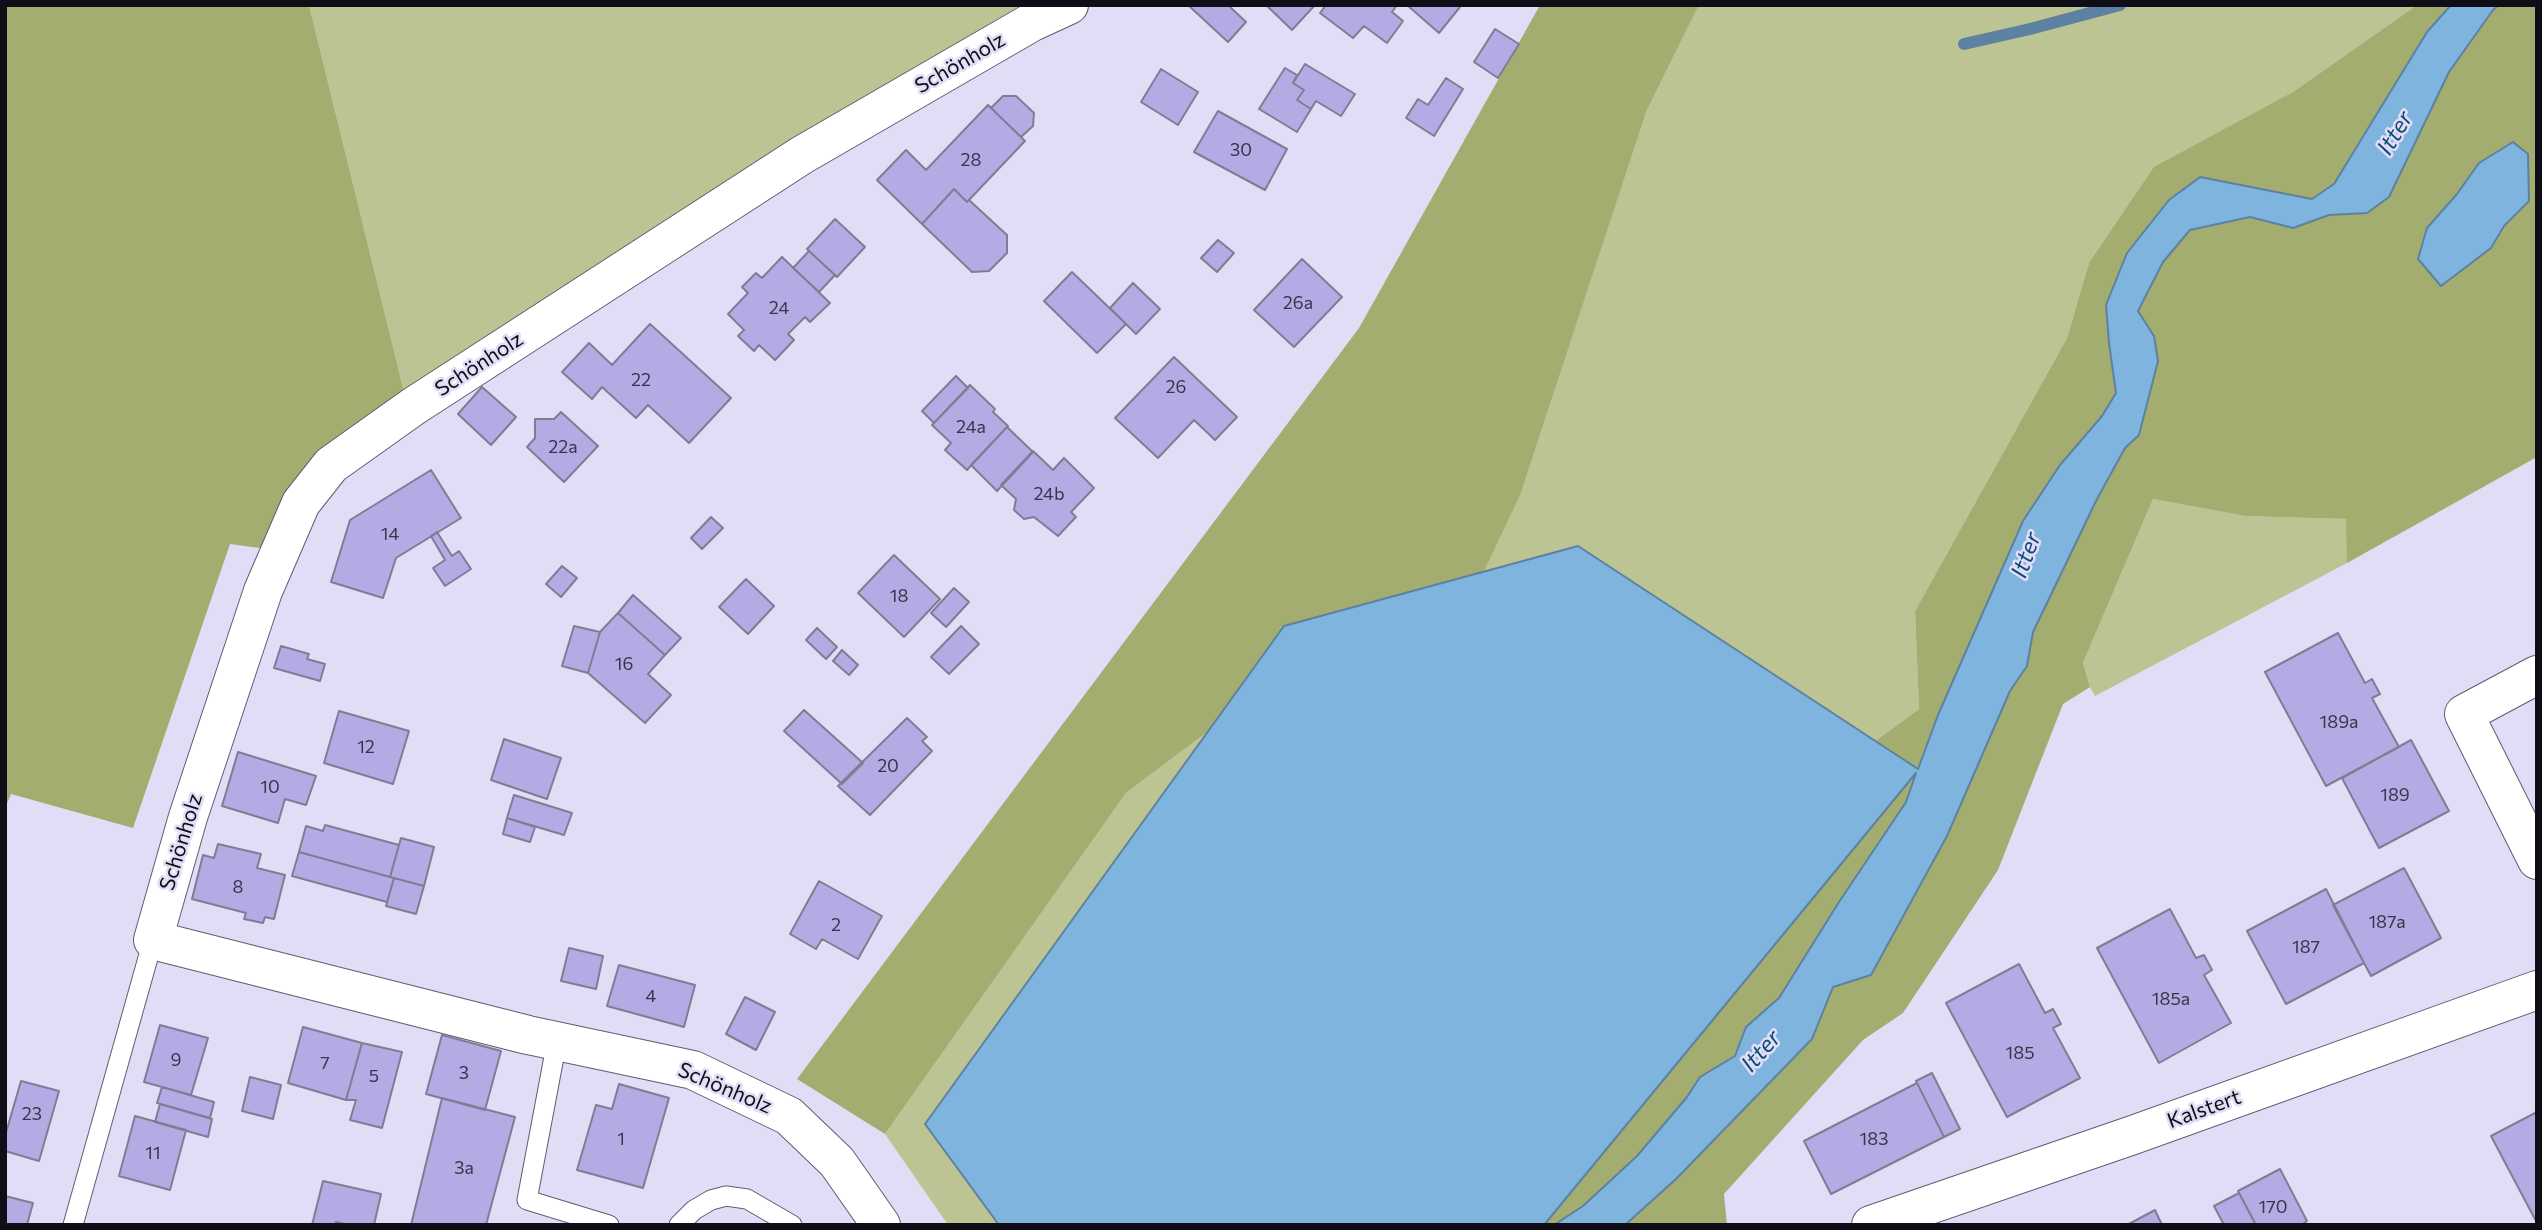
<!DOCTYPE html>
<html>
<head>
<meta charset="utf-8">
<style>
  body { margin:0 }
  #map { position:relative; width:2542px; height:1230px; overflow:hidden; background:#e2ddf7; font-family:Commissioner,sans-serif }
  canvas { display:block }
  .frame { position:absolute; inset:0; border:7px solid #0f0d15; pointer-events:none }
</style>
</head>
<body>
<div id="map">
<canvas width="2542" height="1230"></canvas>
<div class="frame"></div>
</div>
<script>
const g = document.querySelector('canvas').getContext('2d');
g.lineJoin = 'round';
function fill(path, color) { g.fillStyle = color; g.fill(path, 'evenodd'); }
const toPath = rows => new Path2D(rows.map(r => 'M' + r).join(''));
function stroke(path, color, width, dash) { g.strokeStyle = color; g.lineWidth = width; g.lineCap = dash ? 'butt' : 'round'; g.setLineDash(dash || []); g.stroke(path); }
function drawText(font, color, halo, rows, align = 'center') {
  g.font = font + ' Commissioner,sans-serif'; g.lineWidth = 5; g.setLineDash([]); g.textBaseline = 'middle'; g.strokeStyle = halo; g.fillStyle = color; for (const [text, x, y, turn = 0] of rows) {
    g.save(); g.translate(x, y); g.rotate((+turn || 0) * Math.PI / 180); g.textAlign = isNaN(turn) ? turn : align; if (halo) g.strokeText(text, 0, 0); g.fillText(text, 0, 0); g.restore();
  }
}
fill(toPath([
  [309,5,1021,5,790,143,405,396],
  [1699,5,2417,5,2293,92,2089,263,2067,338,1915,611,1919,709,1392,1095,1358,1225,948,1225,885,1134,1126,793,1286,673,1646,112],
  [2153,499,2245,516,2347,519,2347,563,2095,696,2090,687,2083,663]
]), '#bcc493');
fill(toPath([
  [5,5,309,5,405,396,267,549,230,544,133,828,11,794,5,808],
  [1540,5,1699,5,1646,112,1520,495,1421,704,1286,673,1126,793,885,1134,797,1079,1359,328],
  [2417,5,2537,5,2537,457,2347,563,2346,519,2245,516,2153,499,2083,663,2090,687,2063,704,1998,870,1903,1013,1863,1040,1724,1194,1727,1225,1358,1225,1392,1095,1919,709,1915,611,2067,338,2089,263,2154,167,2293,92]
]), '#a4ad70');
const water = toPath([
  [2451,5,2499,5,2493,10,2449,72,2389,197,2367,213,2329,215,2293,228,2250,217,2190,230,2163,262,2138,311,2154,336,2158,361,2139,435,2125,448,2097,499,2033,632,2027,666,2010,691,1947,836,1871,975,1833,987,1812,1039,1676,1179,1625,1225,1554,1225,1583,1206,1637,1156,1687,1097,1700,1077,1735,1056,1746,1027,1779,998,1839,902,1906,802,1916,773,1544,1225,999,1225,925,1124,1284,626,1578,546,1918,769,1938,715,2023,521,2060,465,2102,416,2116,393,2109,343,2106,305,2127,253,2169,200,2200,177,2312,199,2334,184,2427,32,2451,5],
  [2513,142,2528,154,2529,201,2504,226,2491,248,2441,286,2418,259,2427,228,2457,194,2479,163,2513,142]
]);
fill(water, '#7eb4dd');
stroke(water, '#5d82a1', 2);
stroke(toPath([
  [1964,44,2030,29,2120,5]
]), '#5d82a1', 12);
const building = toPath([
  [1188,5,1228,5,1246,22,1228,42,1188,5],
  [1266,5,1315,5,1292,30,1266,5],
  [1326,5,1397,5,1392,12,1403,21,1387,43,1364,26,1353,38,1320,13,1326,5],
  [1407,5,1458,5,1460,7,1439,33,1407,5],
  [1495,29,1519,44,1498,78,1474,62,1495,29],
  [1305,64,1355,94,1341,116,1316,101,1311,109,1297,100,1304,90,1293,83,1305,64],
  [1285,68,1297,75,1293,83,1304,90,1297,100,1311,109,1297,132,1259,109,1285,68],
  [1161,69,1198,92,1178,125,1141,102,1161,69],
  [1446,78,1463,89,1434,136,1406,118,1418,99,1428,105,1446,78],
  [1003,96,1016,96,1034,113,1033,126,1021,137,991,108,1003,96],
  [988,105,1025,141,967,202,954,189,922,224,877,180,906,150,926,170,988,105],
  [1218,111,1287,149,1265,190,1194,152,1218,111],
  [954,189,967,202,969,200,1007,235,1007,253,989,271,972,272,922,224,954,189],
  [835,219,865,247,837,277,807,249,835,219],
  [1218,240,1234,253,1217,272,1201,258,1218,240],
  [809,251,835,275,819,292,793,268,809,251],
  [782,257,830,303,810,322,805,317,788,334,794,340,775,360,759,345,754,351,738,336,744,330,728,314,748,293,742,287,756,273,762,278,782,257],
  [1302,259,1342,297,1294,347,1254,310,1302,259],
  [1072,272,1126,324,1097,353,1044,301,1072,272],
  [1133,283,1160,309,1136,334,1110,308,1133,283],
  [650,324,731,398,689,443,648,405,636,418,602,387,592,399,562,372,589,343,612,365,650,324],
  [1174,357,1237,417,1215,440,1194,420,1158,458,1115,418,1174,357],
  [956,376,968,388,934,423,922,411,956,376],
  [970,385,995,409,993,412,1008,426,967,470,945,450,951,443,932,425,970,385],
  [482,387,516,417,491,445,458,414,482,387],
  [561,412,598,446,564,482,527,447,535,438,535,419,554,419,561,412],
  [1007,427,1033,452,997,491,971,465,1007,427],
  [1033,451,1053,470,1064,458,1094,488,1071,512,1076,517,1058,536,1034,517,1024,519,1014,510,1016,499,1001,485,1033,451],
  [431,470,461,518,396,558,383,598,331,582,350,520,431,470],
  [711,517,723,528,702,549,691,538,711,517],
  [437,532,452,556,459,551,471,569,445,586,433,568,445,560,431,536,437,532],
  [894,555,940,599,904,637,858,593,894,555],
  [562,566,577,578,561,597,546,584,562,566],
  [746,579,774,606,748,634,719,607,746,579],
  [954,588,969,602,946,627,931,613,954,588],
  [633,595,681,638,665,655,618,613,633,595],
  [618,613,665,655,648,674,671,695,645,723,588,673,600,632,618,613],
  [574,626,600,632,588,673,562,666,574,626],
  [961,626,979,644,949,674,931,657,961,626],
  [817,628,837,647,826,659,806,640,817,628],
  [2338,633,2365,683,2372,679,2380,694,2372,698,2399,747,2326,786,2265,672,2338,633],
  [281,646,309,654,307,659,325,664,320,681,274,668,281,646],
  [842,650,858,665,849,675,833,661,842,650],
  [804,710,863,763,842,784,784,731,804,710],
  [339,711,409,731,393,784,324,763,339,711],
  [907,718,927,737,922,741,932,751,870,815,838,786,907,718],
  [504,739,561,758,547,799,491,780,504,739],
  [2411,740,2449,811,2379,848,2342,778,2411,740],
  [238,752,316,776,306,805,285,799,278,823,222,806,238,752],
  [514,795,572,813,564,835,507,818,514,795],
  [507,818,535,827,530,842,503,834,507,818],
  [325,825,399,845,390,877,299,852,306,826,323,831,325,825],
  [401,838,434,847,424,886,390,877,401,838],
  [218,844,261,854,257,868,285,875,274,919,265,917,263,923,244,919,246,913,192,899,203,855,214,858,218,844],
  [299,852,394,878,387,902,292,876,299,852],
  [2404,868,2441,938,2371,976,2333,905,2404,868],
  [394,878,424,886,416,914,386,906,394,878],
  [819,881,882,916,858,959,822,939,816,949,790,934,819,881],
  [2326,889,2364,963,2286,1004,2247,931,2326,889],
  [2170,909,2196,958,2204,955,2212,970,2204,975,2231,1023,2159,1063,2097,948,2170,909],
  [569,948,603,956,596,989,561,981,569,948],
  [2019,964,2045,1013,2053,1009,2061,1024,2053,1028,2080,1078,2007,1117,1946,1003,2019,964],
  [619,965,695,985,684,1027,607,1006,619,965],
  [745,997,775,1012,756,1050,726,1034,745,997],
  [160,1025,208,1038,191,1095,144,1082,160,1025],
  [303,1027,362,1043,346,1100,288,1083,303,1027],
  [442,1035,501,1051,485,1110,426,1094,442,1035],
  [362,1043,402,1052,382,1128,350,1120,356,1100,346,1100,362,1043],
  [1932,1073,1960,1129,1944,1137,1916,1081,1932,1073],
  [250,1077,281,1085,273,1119,242,1111,250,1077],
  [21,1081,59,1091,39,1161,5,1151,5,1136,21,1081],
  [1917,1083,1944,1137,1831,1194,1804,1141,1917,1083],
  [619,1084,669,1098,643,1188,577,1170,596,1105,612,1109,619,1084],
  [162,1087,214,1102,210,1118,157,1103,162,1087],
  [442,1098,515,1117,486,1225,411,1225,442,1098],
  [160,1104,212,1119,208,1137,155,1122,160,1104],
  [2537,1112,2537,1223,2491,1136,2537,1112],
  [135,1116,186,1130,170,1190,119,1176,135,1116],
  [2280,1169,2307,1221,2301,1225,2256,1225,2238,1191,2280,1169],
  [323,1181,381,1194,374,1225,349,1225,336,1222,335,1225,312,1225,323,1181],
  [2239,1193,2256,1225,2224,1225,2214,1206,2239,1193],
  [5,1196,33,1203,27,1225,5,1225,5,1196],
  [2155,1210,2162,1225,2127,1225,2155,1210]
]);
fill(building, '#b6aae4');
stroke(building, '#807c93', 2);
const service = toPath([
  [557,1041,527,1200,609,1225],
  [73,1225,153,940],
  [679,1225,694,1210,711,1200,726,1196,747,1199,792,1225]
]);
const minor = toPath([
  [2537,675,2464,714,2537,860],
  [881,1225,837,1162,789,1116,693,1070,528,1035,153,940,188,817,263,591,301,503,331,465,414,406,802,155,1032,22,1069,5],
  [1871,1225,2133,1135,2537,990]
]);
stroke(service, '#605c71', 21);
stroke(minor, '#605c71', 40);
stroke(service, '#fff', 19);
stroke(minor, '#fff', 38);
drawText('18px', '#393449', null, [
  ["30",1241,150],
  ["28",971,160],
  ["26a",1298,303],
  ["24",779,308],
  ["22",641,380],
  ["26",1176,387],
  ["24a",971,427],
  ["22a",563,447],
  ["24b",1049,494],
  ["14",390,534],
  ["18",899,596],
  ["16",624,664],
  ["189a",2339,722],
  ["12",366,747],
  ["20",888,766],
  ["10",270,787],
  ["189",2395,795],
  ["8",238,887],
  ["187a",2387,922],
  ["2",836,925],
  ["187",2306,947],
  ["4",651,996],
  ["185a",2171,999],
  ["185",2020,1053],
  ["9",176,1060],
  ["7",325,1063],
  ["3",464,1073],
  ["5",374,1076],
  ["23",32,1114],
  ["1",621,1139],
  ["183",1874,1139],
  ["11",153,1153],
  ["3a",464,1168],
  ["170",2273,1207]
]);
drawText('21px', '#0f0d15', '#e2ddf7', [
  ["Schönholz",960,63,-30],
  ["Schönholz",479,364,-33],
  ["Schönholz",181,842,-73],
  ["Schönholz",725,1088,23],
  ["Kalstert",2204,1109,-20]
]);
drawText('italic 23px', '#0d4e76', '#e2ddf7', [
  ["Itter",2395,133,-59],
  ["Itter",2026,555,-70],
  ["Itter",1761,1051,-49]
]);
</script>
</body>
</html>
